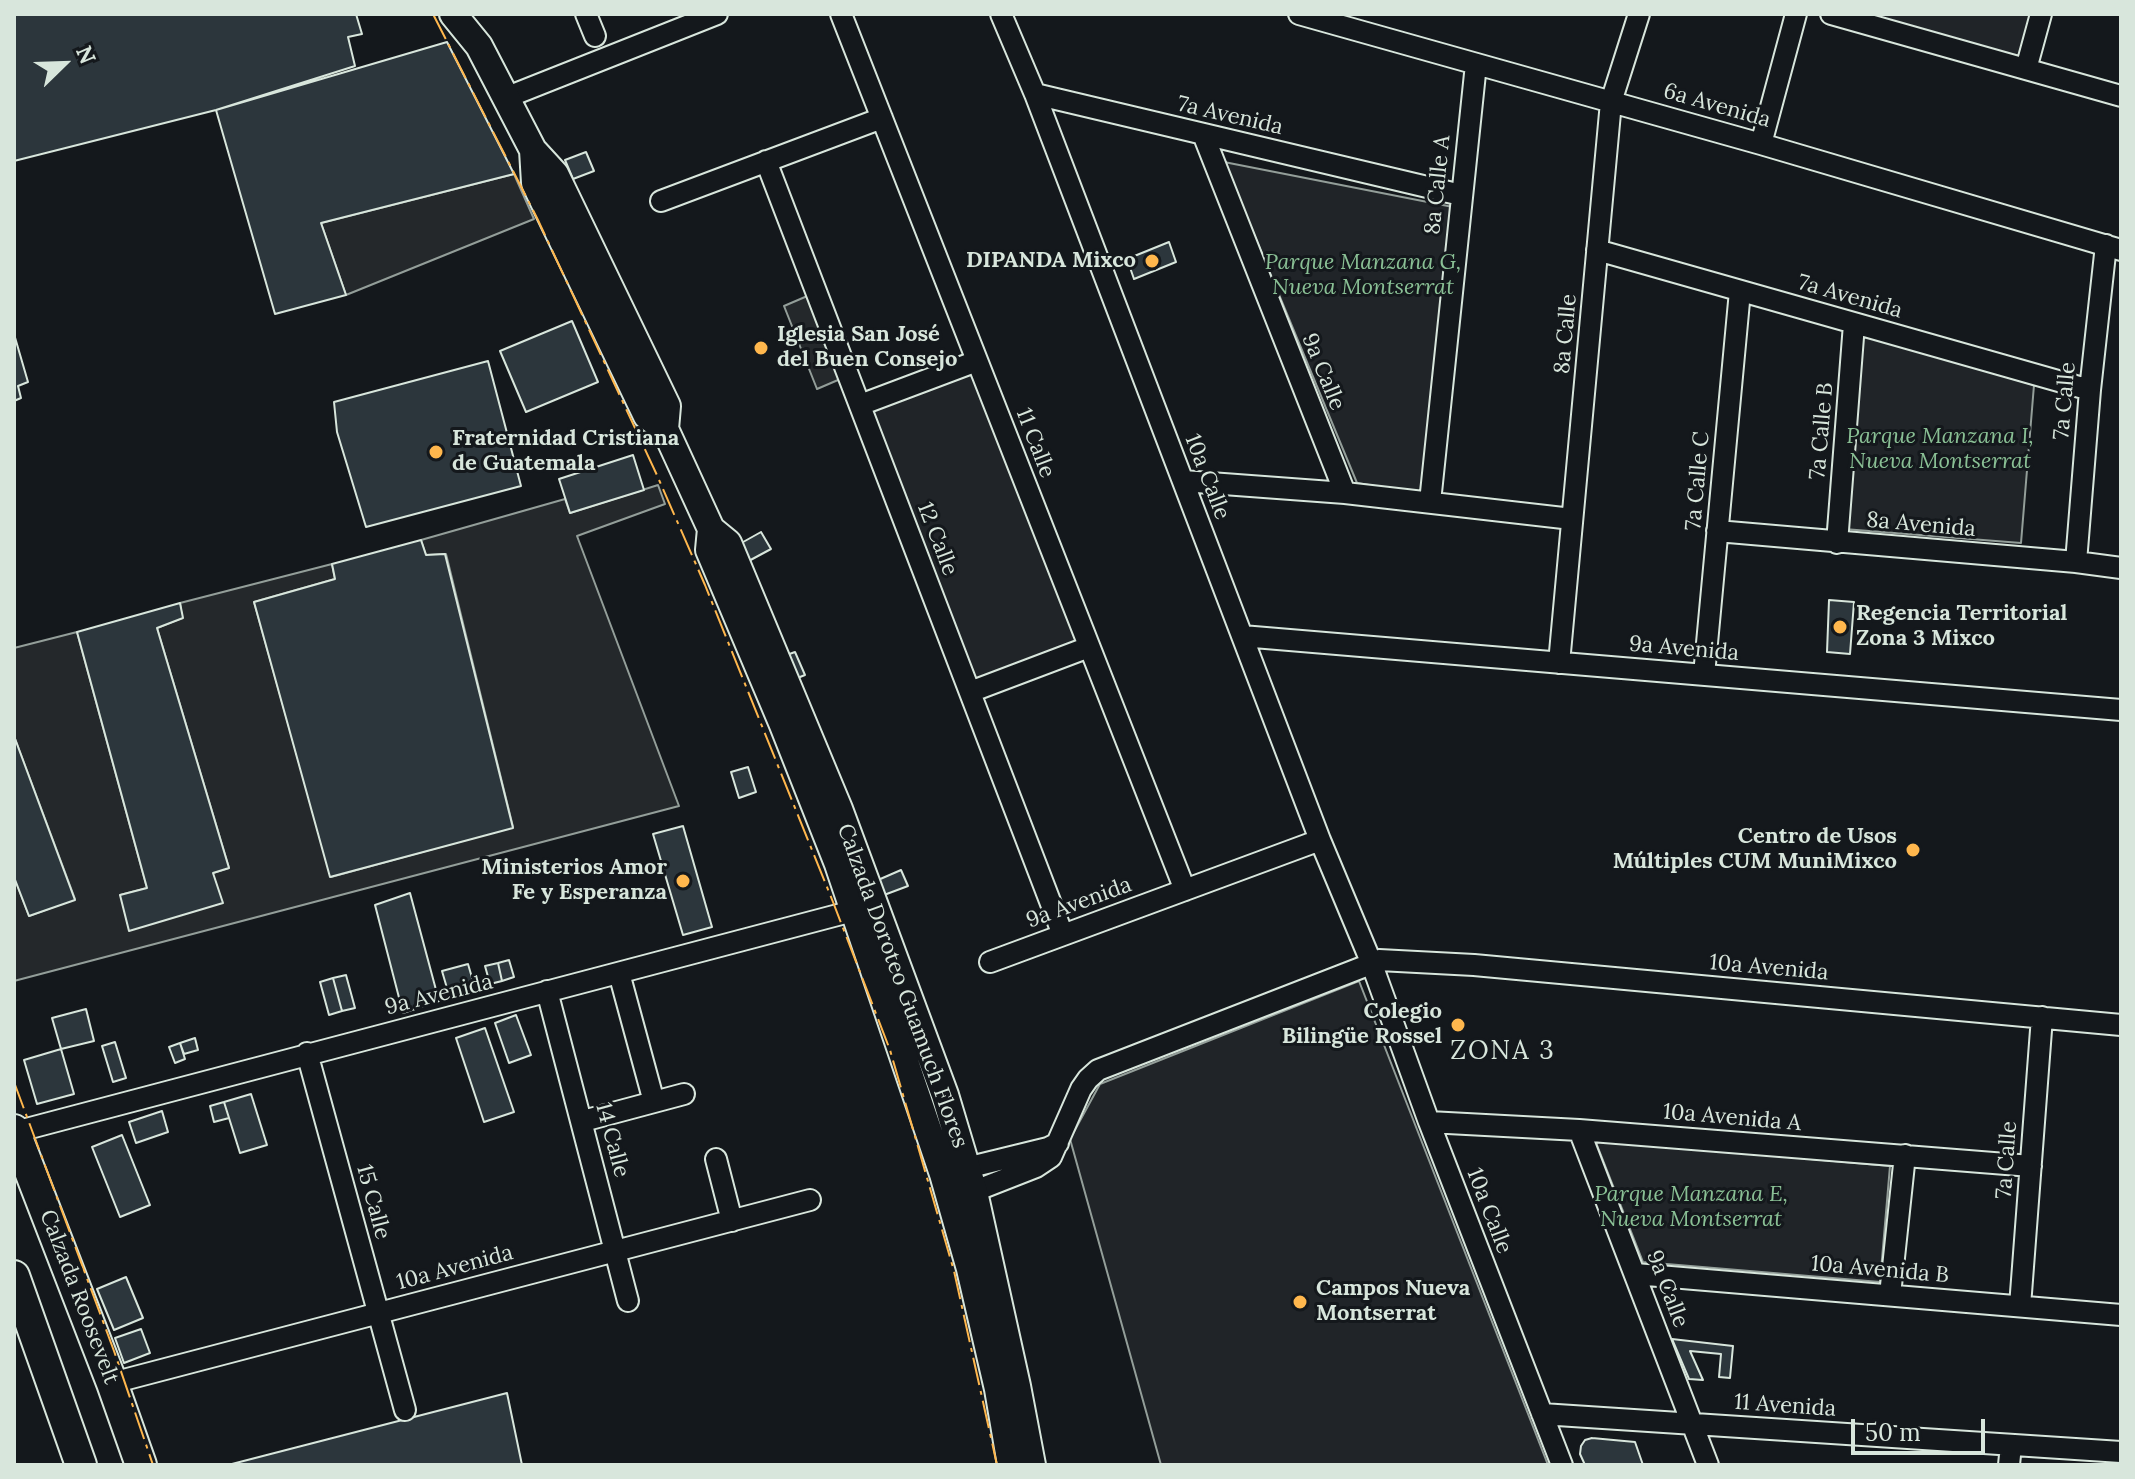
<!DOCTYPE html>
<html>
<head>
<meta charset="utf-8">
<style>
  body { margin:0 }
  #map { position:relative; width:2135px; height:1479px; overflow:hidden; background:#14181c; font-family:Lora,serif }
  canvas { display:block }
  .frame { position:absolute; inset:0; border:16px solid #d8e6dc; pointer-events:none }
  .north { position:absolute; left:24px; top:24px; width:80px; height:80px; -webkit-text-stroke:6px #14181c; paint-order:stroke; rotate:67deg; font-size:22px; font-weight:700; line-height:32px; text-align:center; color:#d8e6dc }
  .north::after { content:''; display:block; margin:auto; width:28px; height:36px; background:#d8e6dc; clip-path:polygon(50% 0,100% 100%,50% 72%,0 100%) }
  .scale { position:absolute; left:1851px; top:1419px; width:134px; height:36px; box-sizing:border-box; border:4px solid #d8e6dc; border-top:0; padding-left:10px; font-size:24px; line-height:28px; white-space:nowrap; color:#d8e6dc; -webkit-text-stroke:6px #14181c; paint-order:stroke }
</style>
</head>
<body>
<div id="map">
<canvas width="2135" height="1479"></canvas>
<div class="frame"></div>
<div class="north">N</div>
<div class="scale">50 m</div>
</div>
<script>
const g = document.querySelector('canvas').getContext('2d');
g.lineJoin = 'round';
function fill(path, color) { g.fillStyle = color; g.fill(path, 'evenodd'); }
const toPath = rows => new Path2D(rows.map(r => 'M' + r).join(''));
function stroke(path, color, width, dash) { g.strokeStyle = color; g.lineWidth = width; g.lineCap = dash ? 'butt' : 'round'; g.setLineDash(dash || []); g.stroke(path); }
function drawText(font, color, halo, rows, align = 'center') {
  g.font = font + ' Lora,serif'; g.lineWidth = 6; g.setLineDash([]); g.textBaseline = 'middle'; g.strokeStyle = halo; g.fillStyle = color; for (const [text, x, y, turn = 0] of rows) {
    g.save(); g.translate(x, y); g.rotate((+turn || 0) * Math.PI / 180); g.textAlign = isNaN(turn) ? turn : align; if (halo) g.strokeText(text, 0, 0); g.fillText(text, 0, 0); g.restore();
  }
}
const green = toPath([
  [1847,14,2031,14,2018,62,1847,14],
  [1224,162,1453,207,1429,495,1357,483,1224,162],
  [1861,334,2034,385,2021,543,1844,529,1861,334],
  [974,368,1083,645,973,686,867,409,974,368],
  [1359,981,1548,1465,1161,1465,1070,1139,1100,1084,1359,981],
  [1595,1140,1890,1166,1880,1282,1643,1262,1595,1140]
]);
fill(green, '#202428');
stroke(green, '#939e99', 2);
const parking = toPath([
  [514,174,534,219,346,295,321,223,514,174],
  [812,294,845,377,817,389,784,306,812,294],
  [658,485,665,504,577,536,679,806,14,981,14,877,29,916,75,899,14,736,14,648,77,632,147,888,120,895,213,873,229,868,157,628,182,618,180,603,332,564,335,579,254,602,331,877,513,827,446,554,426,555,421,540,565,499,570,513,658,485]
]);
fill(parking, '#24282b');
stroke(parking, '#939e99', 2);
const building = toPath([
  [14,14,356,14,362,34,348,37,355,66,216,110,14,161,14,14],
  [447,42,514,174,321,223,346,295,275,314,216,110,447,42],
  [586,152,594,171,573,179,565,160,586,152],
  [1169,242,1176,262,1134,279,1127,259,1169,242],
  [572,321,598,382,526,412,500,351,572,321],
  [14,334,28,382,18,386,21,398,14,401,14,334],
  [488,361,521,486,366,527,337,432,334,402,488,361],
  [633,455,644,490,570,513,559,479,633,455],
  [761,532,771,549,745,563,736,546,761,532],
  [421,540,426,555,445,554,513,828,330,877,254,602,335,579,332,564,421,540],
  [1829,600,1854,602,1850,654,1827,652,1829,600],
  [180,603,183,618,157,628,229,868,213,873,223,903,129,931,120,895,147,888,77,632,180,603],
  [795,652,805,675,790,681,781,657,795,652],
  [14,736,75,900,29,916,14,877,14,736],
  [748,767,756,792,739,798,731,772,748,767],
  [683,826,712,927,683,935,653,834,683,826],
  [901,870,908,886,884,895,878,880,901,870],
  [410,893,439,1001,403,1013,375,905,410,893],
  [509,960,514,977,502,981,498,963,509,960],
  [498,963,502,981,490,984,485,966,498,963],
  [468,964,475,988,449,995,442,971,468,964],
  [346,975,355,1008,342,1011,333,978,346,975],
  [333,978,342,1011,329,1015,320,982,333,978],
  [86,1009,94,1041,61,1049,52,1018,86,1009],
  [516,1015,531,1055,509,1063,495,1023,516,1015],
  [485,1028,514,1112,484,1122,456,1038,485,1028],
  [195,1038,198,1050,184,1054,180,1043,195,1038],
  [115,1042,126,1078,113,1082,102,1046,115,1042],
  [180,1043,185,1059,175,1063,169,1047,180,1043],
  [61,1049,74,1094,37,1104,24,1060,61,1049],
  [251,1094,267,1145,240,1153,224,1102,251,1094],
  [224,1102,229,1118,214,1122,210,1106,224,1102],
  [162,1111,168,1132,136,1143,129,1122,162,1111],
  [122,1135,150,1205,120,1217,92,1147,122,1135],
  [126,1277,143,1318,114,1330,97,1289,126,1277],
  [141,1329,150,1353,124,1363,115,1338,141,1329],
  [1672,1339,1733,1346,1730,1378,1719,1377,1721,1354,1690,1351,1703,1380,1689,1379,1672,1339],
  [507,1393,522,1465,228,1465,507,1393],
  [1592,1438,1635,1442,1643,1465,1585,1465,1580,1454,1581,1446,1585,1440,1592,1438]
]);
fill(building, '#2c363c');
stroke(building, '#d8e6dc', 2);
const minor = toPath([
  [586,14,595,36],
  [841,14,1185,890],
  [1001,14,1035,94,1320,840,1369,957],
  [1299,14,1761,144,2121,250],
  [1831,14,2121,96],
  [2026,69,2041,14],
  [1035,94,1461,195],
  [505,98,717,14],
  [1203,134,1345,493],
  [1761,144,1796,14],
  [766,161,1063,935],
  [661,201,882,118],
  [1597,250,2090,390],
  [860,405,977,361],
  [1183,481,1345,493,1572,519],
  [1430,502,1476,64],
  [1717,531,2076,562,2121,568],
  [1837,543,1854,324],
  [2076,562,2090,390,2106,245],
  [1242,636,2121,710],
  [1559,663,1611,102,1639,14],
  [1704,675,1740,291],
  [970,692,1089,647],
  [1379,960,1474,965,2121,1025],
  [990,962,1320,840],
  [619,973,654,1102],
  [1375,973,1429,1122,1562,1465],
  [547,991,628,1301],
  [307,1053,405,1410],
  [583,1121,684,1094],
  [1429,1122,1579,1130,2031,1166],
  [1579,1130,1708,1465],
  [15,1132,868,907],
  [716,1159,732,1221],
  [954,1171,1048,1148,1058,1143],
  [962,1196,1036,1167,1051,1157,1081,1089,1088,1079,1098,1070,1363,967],
  [1635,1274,2121,1315],
  [1890,1295,1905,1155],
  [2020,1306,2042,1017],
  [112,1383,810,1200],
  [1542,1414,2121,1452],
  [2009,1465,2011,1445]
]);
const major = toPath([
  [453,14,479,46,533,150,555,174,667,406,665,429],
  [533,150,535,183,647,416,665,429,711,529,728,543,839,809,945,1095,974,1192,1017,1386,1032,1465],
  [711,529,709,550,783,725,838,864,943,1174,970,1269,998,1389,1011,1465]
]);
const highway = toPath([
  [14,1130,112,1383,141,1465],
  [14,1276,81,1465]
]);
stroke(minor, '#d8e6dc', 24);
stroke(major, '#d8e6dc', 30);
stroke(highway, '#d8e6dc', 34);
stroke(minor, '#14181c', 20);
stroke(major, '#14181c', 26);
stroke(highway, '#14181c', 30);
stroke(toPath([
  [433,14,537,218,656,473,705,585,833,902,890,1050,954,1271,997,1465],
  [14,1082,114,1351,153,1465]
]), '#ffb74d', 2, [28, 6, 4, 6]);
for (const [x, y, r, color] of [
  [1152,261,8,"#ffb74d"],
  [761,348,8,"#ffb74d"],
  [436,452,8,"#ffb74d"],
  [1840,627,8,"#ffb74d"],
  [1913,850,8,"#ffb74d"],
  [683,881,8,"#ffb74d"],
  [1458,1025,8,"#ffb74d"],
  [1300,1302,8,"#ffb74d"]
]) { const dot = new Path2D(); dot.arc(x, y, r, 0, 2 * Math.PI); g.fillStyle = color; g.fill(dot); stroke(dot, '#14181c', 3); }
drawText('22px', '#d8e6dc', '#14181c', [
  ["6a Avenida",1717,106,16],
  ["7a Avenida",1230,116,13],
  ["8a Calle A",1438,185,-84],
  ["7a Avenida",1850,297,16],
  ["8a Calle",1566,334,-85],
  ["9a Calle",1323,372,68],
  ["7a Calle",2065,401,-85],
  ["7a Calle B",1822,431,-85],
  ["11 Calle",1035,443,69],
  ["10a Calle",1207,477,69],
  ["7a Calle C",1698,481,-85],
  ["8a Avenida",1921,525,5],
  ["12 Calle",937,539,69],
  ["9a Avenida",1684,649,5],
  ["9a Avenida",1079,903,-20],
  ["10a Avenida",1769,968,5],
  ["Calzada Doroteo Guamuch Flores",902,986,70],
  ["9a Avenida",439,995,-14],
  ["10a Avenida A",1732,1118,5],
  ["14 Calle",612,1140,75],
  ["7a Calle",2007,1160,-86],
  ["15 Calle",373,1202,75],
  ["10a Calle",1489,1211,69],
  ["10a Avenida",455,1268,-15],
  ["10a Avenida B",1880,1270,5],
  ["9a Calle",1667,1289,69],
  ["Calzada Roosevelt",79,1297,69],
  ["11 Avenida",1785,1406,4]
]);
drawText('bold 22px', '#d8e6dc', '#14181c', [
  ["DIPANDA Mixco",1136,261],
  ["Iglesia San José",777,335,"left"],
  ["del Buen Consejo",777,360,"left"],
  ["Fraternidad Cristiana",452,439,"left"],
  ["de Guatemala",452,464,"left"],
  ["Regencia Territorial",1856,614,"left"],
  ["Zona 3 Mixco",1856,639,"left"],
  ["Centro de Usos",1897,837],
  ["Múltiples CUM MuniMixco",1897,862],
  ["Ministerios Amor",667,868],
  ["Fe y Esperanza",667,893],
  ["Colegio",1442,1012],
  ["Bilingüe Rossel",1442,1037],
  ["Campos Nueva",1316,1289,"left"],
  ["Montserrat",1316,1314,"left"]
], 'right');
drawText('italic 22px', '#8ac095', '#14181c', [
  ["Parque Manzana G,",1363,263],
  ["Nueva Montserrat",1363,288],
  ["Parque Manzana I,",1940,437],
  ["Nueva Montserrat",1940,462],
  ["Parque Manzana E,",1691,1195],
  ["Nueva Montserrat",1691,1220]
]);
g.letterSpacing = '2px';
drawText('26px', '#d8e6dc', '#14181c', [
  ["ZONA 3",1503,1052]
]);
g.letterSpacing = '0px';
</script>
</body>
</html>
